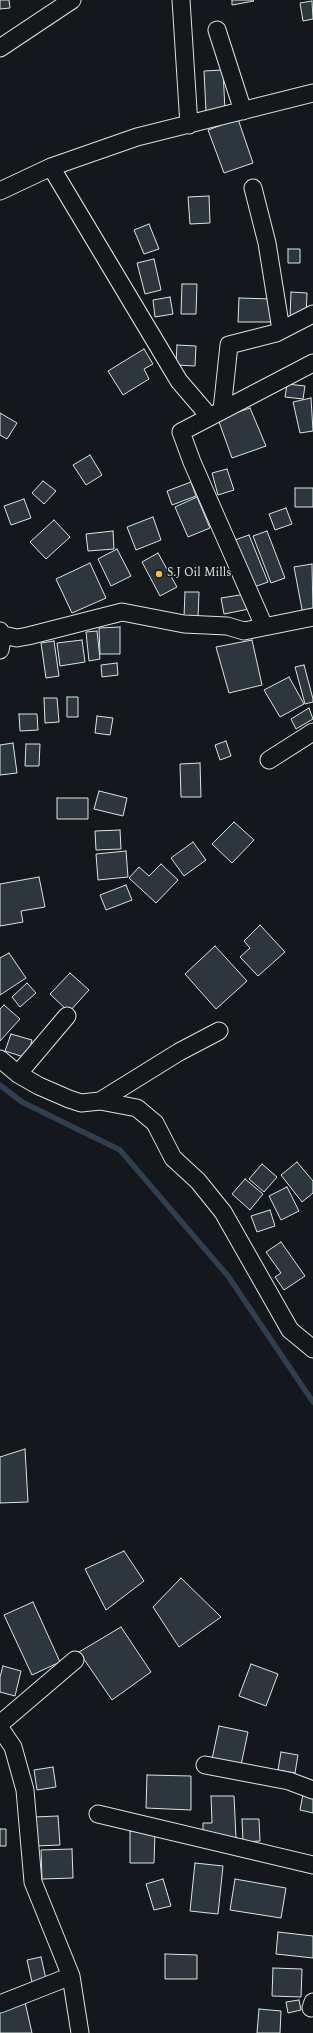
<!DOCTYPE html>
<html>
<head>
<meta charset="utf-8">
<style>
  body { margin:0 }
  canvas { display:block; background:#14181c }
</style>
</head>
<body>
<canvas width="313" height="2033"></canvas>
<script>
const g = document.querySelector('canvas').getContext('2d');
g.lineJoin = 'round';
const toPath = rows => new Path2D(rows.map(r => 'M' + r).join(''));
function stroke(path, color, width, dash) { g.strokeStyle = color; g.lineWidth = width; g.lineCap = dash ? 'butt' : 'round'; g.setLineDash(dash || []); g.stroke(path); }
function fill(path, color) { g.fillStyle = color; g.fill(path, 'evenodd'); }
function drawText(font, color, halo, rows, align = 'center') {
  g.font = font + ' Spectral,serif'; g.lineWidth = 3; g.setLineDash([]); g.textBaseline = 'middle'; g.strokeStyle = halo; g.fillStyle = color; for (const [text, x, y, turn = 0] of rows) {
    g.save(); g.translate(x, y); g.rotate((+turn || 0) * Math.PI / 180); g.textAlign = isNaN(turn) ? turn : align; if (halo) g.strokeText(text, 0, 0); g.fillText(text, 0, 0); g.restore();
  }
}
stroke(toPath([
  [0,1085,22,1102,120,1150,228,1276,313,1402]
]), '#2f3f4d', 5.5);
const building = toPath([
  [0,0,9,0,10,8,0,9,0,0],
  [232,0,253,0,254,1,232,5,232,0],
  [312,1,313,19,303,21,300,3,312,1],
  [223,70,225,110,206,111,204,71,223,70],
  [238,119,253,163,224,173,208,130,238,119],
  [209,196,210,223,190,224,188,197,209,196],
  [149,224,159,249,144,254,134,230,149,224],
  [288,249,300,249,300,263,288,263,288,249],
  [154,259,161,290,145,294,137,263,154,259],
  [182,284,197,284,196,314,181,314,182,284],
  [291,292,307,293,306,318,290,317,291,292],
  [170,297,173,314,155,317,153,300,170,297],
  [239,298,273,299,273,322,238,322,239,298],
  [177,345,196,346,195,366,176,365,177,345],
  [144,349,153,364,144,369,149,379,123,395,108,371,144,349],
  [287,384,305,386,303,399,285,397,287,384],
  [311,398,313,431,300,433,293,402,311,398],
  [250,408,266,446,232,458,218,419,250,408],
  [0,413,17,423,7,439,0,435,0,413],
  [90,455,102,475,86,485,73,465,90,455],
  [227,469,234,490,218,495,212,473,227,469],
  [43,481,56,491,44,504,32,493,43,481],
  [191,482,196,496,172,505,167,491,191,482],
  [295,488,313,488,313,507,295,507,295,488],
  [197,497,210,528,188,537,175,507,197,497],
  [24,499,31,518,11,525,4,506,24,499],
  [286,508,292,524,275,530,269,514,286,508],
  [153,517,161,540,136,550,127,527,153,517],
  [54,520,70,537,46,559,30,542,54,520],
  [113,531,114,549,88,551,86,534,113,531],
  [267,531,285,578,271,583,253,536,267,531],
  [249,535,268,582,254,587,235,540,249,535],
  [117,549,131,576,111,586,98,559,117,549],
  [158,553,177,587,160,596,142,562,158,553],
  [90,563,106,598,72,613,56,579,90,563],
  [312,564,313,613,303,615,294,567,312,564],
  [185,592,199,592,198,618,184,617,185,592],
  [246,594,249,609,224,614,221,598,246,594],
  [120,627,120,654,100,654,99,628,120,627],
  [97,631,100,659,89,661,86,632,97,631],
  [82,640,85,662,60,666,57,643,82,640],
  [252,640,262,685,229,693,216,647,252,640],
  [54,641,59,676,46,678,41,643,54,641],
  [117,663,118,675,102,677,101,665,117,663],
  [304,665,313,699,313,702,305,704,295,667,304,665],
  [289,677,304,704,280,717,264,690,289,677],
  [67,697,78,697,78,717,67,717,67,697],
  [44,698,57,698,59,722,45,723,44,698],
  [309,708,313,719,296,729,291,719,309,708],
  [19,714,37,714,38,730,20,731,19,714],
  [97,716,113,718,110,735,95,733,97,716],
  [226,741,231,756,220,760,215,745,226,741],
  [13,743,17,773,0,775,0,745,13,743],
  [26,744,40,744,39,766,25,766,26,744],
  [200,763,201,797,181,797,180,764,200,763],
  [99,791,127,798,123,816,94,809,99,791],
  [57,798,88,798,88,819,57,819,57,798],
  [234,822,254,840,232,863,212,844,234,822],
  [120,830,121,849,96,850,95,831,120,830],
  [193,842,206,860,184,876,171,858,193,842],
  [126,851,128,877,98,880,96,854,126,851],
  [161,864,178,880,156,903,129,878,139,867,149,876,161,864],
  [39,877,45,907,21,911,23,922,0,926,0,884,39,877],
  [126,885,132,900,106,910,100,895,126,885],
  [260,925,285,952,258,976,240,957,250,948,244,941,260,925],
  [215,946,247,981,216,1009,185,974,215,946],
  [9,953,26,978,0,995,0,958,9,953],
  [70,973,89,990,69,1012,50,994,70,973],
  [27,983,36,993,20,1007,12,997,27,983],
  [4,1005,20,1019,0,1041,0,1009,4,1005],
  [11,1034,32,1040,27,1058,5,1051,11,1034],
  [297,1162,313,1181,313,1193,302,1202,281,1175,297,1162],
  [262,1164,277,1177,264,1192,249,1179,262,1164],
  [245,1179,263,1194,250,1210,232,1194,245,1179],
  [287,1187,299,1211,281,1220,269,1196,287,1187],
  [270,1210,275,1226,257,1232,251,1216,270,1210],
  [281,1242,305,1276,284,1290,275,1277,281,1273,266,1252,281,1242],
  [25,1449,28,1502,0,1503,0,1457,25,1449],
  [124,1551,144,1581,106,1610,85,1569,124,1551],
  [181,1578,221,1617,179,1647,153,1607,181,1578],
  [33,1602,60,1662,32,1675,4,1615,33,1602],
  [121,1627,151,1672,112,1700,79,1652,121,1627],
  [251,1664,278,1674,266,1706,239,1696,251,1664],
  [3,1666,21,1671,15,1696,0,1692,0,1677,3,1666],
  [219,1726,248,1732,241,1765,212,1759,219,1726],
  [281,1752,298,1755,295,1773,278,1770,281,1752],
  [53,1767,56,1787,37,1790,34,1770,53,1767],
  [147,1775,191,1776,191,1810,146,1808,147,1775],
  [303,1794,313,1796,313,1813,300,1810,303,1794],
  [211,1796,234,1796,236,1838,203,1839,203,1823,212,1823,211,1796],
  [58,1816,60,1845,35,1846,34,1817,58,1816],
  [242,1819,259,1819,260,1841,243,1842,242,1819],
  [0,1829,6,1829,6,1846,0,1846,0,1829],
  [130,1831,155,1831,154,1863,130,1863,130,1831],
  [72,1849,73,1878,42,1879,41,1850,72,1849],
  [195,1863,223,1866,218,1914,190,1911,195,1863],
  [163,1879,171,1906,154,1910,146,1884,163,1879],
  [235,1879,286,1888,281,1918,230,1910,235,1879],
  [278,1932,313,1936,313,1958,276,1954,278,1932],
  [165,1954,197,1955,197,1979,165,1979,165,1954],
  [41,1957,46,1979,32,1982,27,1960,41,1957],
  [273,1968,302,1969,301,1997,272,1996,273,1968],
  [299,2000,301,2010,288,2013,286,2002,299,2000],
  [25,2002,32,2033,0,2033,0,2008,25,2002],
  [259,2009,281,2011,280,2033,257,2033,259,2009]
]);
fill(building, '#2c363c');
stroke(building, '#d8e6dc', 1);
const street = toPath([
  [181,0,189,125],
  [217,30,243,111],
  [0,48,72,0],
  [51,167,179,381,209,416],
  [253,188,267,243,281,330],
  [0,191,51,167,137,137,313,93],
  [222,410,229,345,276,333,313,314],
  [264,626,192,462,181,432,313,363],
  [0,631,3,635,17,638,28,636,122,612,184,624,227,626,244,631,313,617],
  [0,650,3,635],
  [269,760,313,732],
  [0,1059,18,1074,39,1086,69,1099,81,1103,100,1101,137,1108,155,1123,173,1158,198,1181,223,1212,290,1330,313,1349],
  [18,1074,67,1016],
  [100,1101,179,1052,219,1031],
  [0,1724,75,1660],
  [0,1728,13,1747,25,1790,33,1882,71,1976,80,2033],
  [205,1765,289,1781,313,1790],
  [98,1814,313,1865],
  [0,2004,71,1976],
  [311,2008,313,2002]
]);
stroke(street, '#d8e6dc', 19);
stroke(street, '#14181c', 17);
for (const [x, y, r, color] of [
  [159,574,4,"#ffb74d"]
]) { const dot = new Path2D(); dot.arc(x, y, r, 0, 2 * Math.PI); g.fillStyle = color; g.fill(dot); stroke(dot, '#14181c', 1.5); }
drawText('12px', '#d8e6dc', '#14181c', [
  ["S.J Oil Mills",167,574]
], 'left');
</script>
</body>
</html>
